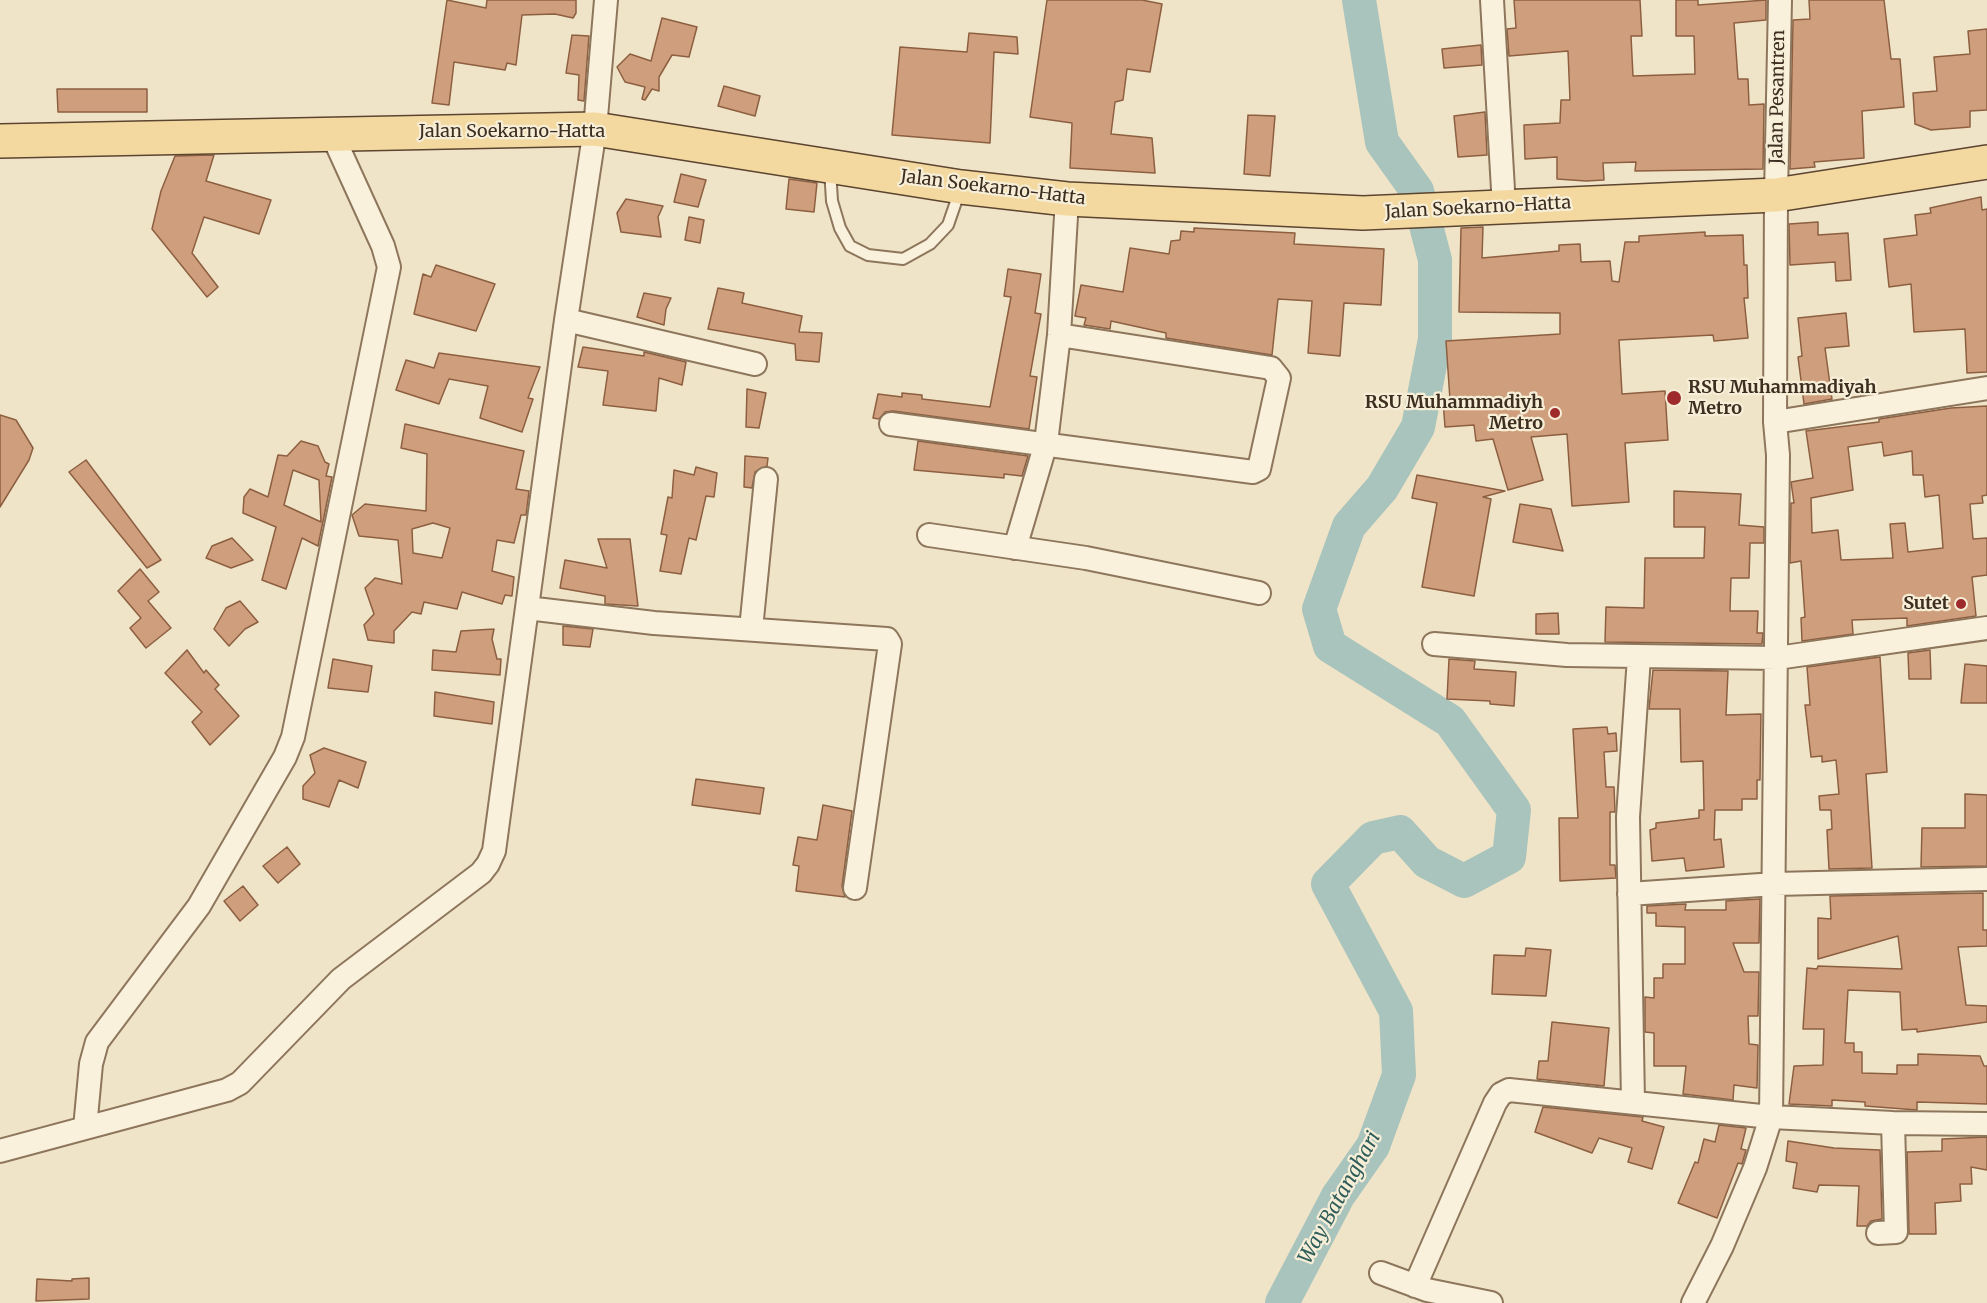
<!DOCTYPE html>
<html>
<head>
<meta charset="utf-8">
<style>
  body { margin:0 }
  canvas { display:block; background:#f0e4c8 }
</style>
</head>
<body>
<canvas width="1987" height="1303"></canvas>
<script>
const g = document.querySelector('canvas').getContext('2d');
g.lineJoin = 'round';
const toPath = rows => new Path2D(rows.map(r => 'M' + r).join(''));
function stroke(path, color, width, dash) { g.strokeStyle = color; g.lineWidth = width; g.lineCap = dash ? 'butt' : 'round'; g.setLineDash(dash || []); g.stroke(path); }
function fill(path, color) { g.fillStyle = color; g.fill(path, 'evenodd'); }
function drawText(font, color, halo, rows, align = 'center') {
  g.font = font + ' Merriweather,serif'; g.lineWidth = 4.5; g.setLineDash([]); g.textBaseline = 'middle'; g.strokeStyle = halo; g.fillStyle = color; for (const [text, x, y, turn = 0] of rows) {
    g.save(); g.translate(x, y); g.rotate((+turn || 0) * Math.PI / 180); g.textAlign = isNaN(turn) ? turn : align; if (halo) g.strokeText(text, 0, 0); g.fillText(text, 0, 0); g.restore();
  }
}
stroke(toPath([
  [1282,1303,1338,1196,1373,1146,1399,1075,1396,1011,1328,884,1373,838,1400,832,1427,862,1464,881,1509,857,1514,810,1450,721,1330,646,1319,609,1349,526,1382,488,1418,427,1435,339,1435,260,1417,191,1382,142,1359,0]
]), '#a9c4bc', 34);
const building = toPath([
  [447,0,486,8,487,0,576,0,576,13,573,18,555,14,522,15,516,65,507,63,505,70,454,62,449,105,432,103,447,0],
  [1047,0,1142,0,1162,4,1150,72,1127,69,1123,100,1115,102,1111,134,1152,138,1155,173,1070,168,1072,123,1030,117,1047,0],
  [1514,0,1640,0,1642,36,1631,36,1633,76,1695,74,1694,36,1676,36,1676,0,1698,0,1698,5,1766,0,1766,20,1734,23,1738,79,1748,79,1749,105,1764,104,1763,169,1635,171,1636,162,1603,163,1604,180,1586,181,1557,179,1557,157,1525,159,1524,125,1560,123,1561,100,1570,100,1568,51,1509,56,1507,29,1516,28,1514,0],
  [1809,0,1884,0,1891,59,1900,59,1904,107,1862,111,1864,158,1814,162,1815,167,1790,169,1793,20,1810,19,1809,0],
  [662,18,697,27,689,57,672,55,659,77,659,91,652,89,645,100,642,99,645,87,625,82,617,67,630,54,651,61,662,18],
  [1987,29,1987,110,1970,111,1970,127,1931,130,1915,124,1913,93,1937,91,1934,57,1970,54,1968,31,1987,29],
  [969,33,1017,37,1018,54,994,52,990,143,892,135,900,47,967,52,969,33],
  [572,35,589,36,584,101,578,100,579,75,566,73,572,35],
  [1481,45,1482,65,1444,68,1442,49,1481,45],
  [724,86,760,96,755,116,718,106,724,86],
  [57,89,147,89,147,112,58,112,57,89],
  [1485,112,1487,155,1458,157,1454,116,1485,112],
  [1248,115,1275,116,1270,176,1244,174,1248,115],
  [214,155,206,181,271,200,259,234,204,217,192,253,218,287,207,297,152,229,161,191,175,156,214,155],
  [681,174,706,180,698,207,674,202,681,174],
  [789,179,817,183,814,212,786,209,789,179],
  [1981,197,1982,210,1987,209,1987,372,1967,373,1965,329,1914,332,1911,284,1889,287,1884,239,1917,235,1915,215,1931,213,1930,208,1981,197],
  [626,199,663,206,658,217,661,237,621,232,617,213,626,199],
  [689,217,704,220,700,243,685,240,689,217],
  [1818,222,1818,235,1848,233,1851,280,1836,281,1835,262,1790,265,1789,224,1818,222],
  [1483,227,1482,258,1559,251,1559,245,1580,244,1581,262,1610,261,1612,281,1619,282,1625,242,1639,242,1639,236,1705,232,1705,236,1743,235,1744,265,1747,265,1748,298,1744,298,1748,338,1714,341,1713,335,1619,340,1622,394,1665,391,1668,440,1625,443,1629,502,1572,506,1567,434,1531,437,1543,480,1508,490,1493,439,1476,441,1474,425,1445,427,1443,400,1450,400,1446,341,1560,334,1560,313,1459,312,1461,228,1483,227],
  [1194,228,1295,233,1294,244,1384,249,1381,305,1344,303,1340,356,1308,353,1312,301,1278,299,1272,355,1166,338,1166,333,1111,321,1110,329,1084,325,1086,318,1075,316,1081,285,1123,292,1130,248,1169,254,1171,241,1180,240,1181,231,1194,232,1194,228],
  [436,265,495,284,476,331,414,314,423,274,431,277,436,265],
  [1008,269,1041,274,1035,313,1041,314,1030,376,1037,377,1029,429,893,411,885,412,879,419,873,418,878,394,902,397,902,393,922,395,922,399,990,407,1011,297,1004,296,1008,269],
  [718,288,744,293,742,303,802,316,799,332,822,333,819,362,796,360,795,344,708,329,718,288],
  [644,293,671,298,666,309,664,325,637,317,644,293],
  [1846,313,1849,346,1825,348,1832,399,1804,404,1798,357,1802,356,1798,318,1846,313],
  [583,347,644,356,644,352,686,362,682,385,659,378,656,411,603,405,608,371,578,367,583,347],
  [439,353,540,367,528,398,533,399,522,432,480,418,488,386,449,379,439,404,396,390,406,360,434,368,439,353],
  [747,389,766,393,759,428,746,427,747,389],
  [1987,406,1987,495,1982,496,1983,503,1970,504,1973,539,1987,538,1987,575,1972,577,1976,616,1907,626,1907,618,1852,620,1853,634,1802,641,1801,618,1805,617,1801,561,1790,563,1791,503,1794,503,1791,482,1813,478,1806,431,1879,422,1879,419,1951,408,1987,406],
  [1882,442,1884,456,1912,451,1913,475,1923,475,1925,497,1939,495,1943,548,1908,552,1905,523,1890,524,1893,558,1841,560,1838,530,1812,533,1811,498,1853,490,1848,447,1882,442],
  [0,415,16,420,33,448,29,460,0,507,0,415],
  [405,424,524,451,516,489,529,491,526,515,521,515,514,543,497,540,492,571,514,577,512,596,505,595,502,604,462,592,457,609,424,602,421,614,412,612,394,631,394,643,368,640,364,625,374,614,365,588,375,578,402,584,398,540,359,536,352,515,365,504,426,511,427,454,401,448,405,424],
  [433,523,450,528,442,558,413,553,412,529,433,523],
  [301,441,318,446,325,462,329,464,326,476,332,477,318,546,302,538,286,589,262,580,276,527,243,513,244,497,250,489,268,497,278,455,287,456,301,441],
  [293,470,319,480,321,522,284,505,293,470],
  [918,441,1028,456,1022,476,1004,474,1004,478,914,470,918,441],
  [745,456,768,458,767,466,755,472,752,488,744,487,745,456],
  [86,460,161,560,147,568,69,472,86,460],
  [696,467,717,473,714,497,706,496,696,540,689,538,681,574,660,571,667,535,661,534,668,497,672,498,674,470,694,475,696,467],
  [1417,475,1505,491,1483,497,1491,499,1474,596,1422,587,1437,503,1412,498,1417,475],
  [1674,491,1741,494,1739,525,1764,527,1764,543,1750,543,1749,578,1731,578,1730,611,1758,611,1757,633,1763,633,1762,644,1605,642,1606,607,1644,608,1645,558,1704,558,1705,527,1674,527,1674,491],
  [1520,504,1551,509,1563,551,1513,542,1520,504],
  [232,538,253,560,231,568,206,558,212,546,232,538],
  [598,539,630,539,638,606,605,604,605,596,560,588,565,560,607,568,598,539],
  [140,569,159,592,148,601,171,628,146,648,130,628,141,618,118,591,140,569],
  [240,601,258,622,245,629,229,646,214,629,226,608,240,601],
  [1558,613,1559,634,1536,634,1536,614,1558,613],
  [563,626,593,629,590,647,563,645,563,626],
  [494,629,492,639,497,659,501,659,500,675,432,670,433,650,456,652,461,631,494,629],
  [187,650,204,673,206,670,219,685,215,689,239,716,210,745,192,722,202,712,165,673,187,650],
  [1930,650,1931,679,1909,679,1908,653,1930,650],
  [1880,657,1887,772,1866,774,1872,868,1829,869,1827,830,1832,829,1831,810,1820,810,1819,796,1839,794,1836,760,1822,762,1822,756,1811,757,1805,705,1810,705,1807,667,1880,657],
  [333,659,372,666,368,692,328,688,333,659],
  [1449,659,1475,661,1474,669,1516,672,1514,706,1490,704,1490,701,1447,699,1449,659],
  [1965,664,1987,666,1987,703,1961,703,1965,664],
  [1653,670,1728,671,1726,715,1761,714,1760,780,1757,780,1757,799,1742,799,1742,810,1715,810,1714,840,1721,839,1724,867,1686,871,1684,858,1652,861,1650,830,1656,828,1656,823,1699,818,1699,810,1704,810,1703,761,1681,762,1680,709,1649,709,1653,670],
  [435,692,494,702,492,724,434,716,435,692],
  [1607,727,1608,734,1616,733,1617,751,1604,752,1606,787,1614,787,1615,812,1610,812,1610,865,1615,865,1616,878,1560,881,1559,818,1578,818,1573,729,1607,727],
  [324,748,366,762,358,788,339,780,329,807,303,799,303,786,315,773,310,755,324,748],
  [696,779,764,788,760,814,692,805,696,779],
  [1965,794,1987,795,1987,866,1921,867,1922,828,1965,828,1965,794],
  [823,805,852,811,842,886,845,897,796,891,799,866,793,865,798,837,817,840,823,805],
  [287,847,300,864,278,883,263,866,287,847],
  [243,886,258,905,240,921,224,901,243,886],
  [1983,893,1983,930,1987,930,1987,946,1958,947,1966,1005,1987,1006,1987,1022,1917,1032,1917,1029,1902,1030,1900,992,1848,990,1845,1043,1854,1043,1854,1052,1862,1052,1862,1073,1897,1074,1897,1065,1918,1065,1918,1054,1980,1056,1984,1066,1987,1066,1987,1104,1917,1102,1917,1110,1865,1106,1865,1102,1832,1100,1832,1106,1789,1104,1794,1066,1823,1065,1824,1029,1803,1029,1807,968,1817,969,1818,966,1902,969,1898,936,1818,959,1818,918,1831,919,1830,896,1983,893],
  [1760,899,1759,943,1733,943,1744,972,1759,972,1758,1016,1748,1016,1749,1044,1758,1045,1757,1088,1734,1085,1733,1100,1683,1094,1686,1066,1654,1066,1654,1033,1645,1032,1645,997,1654,998,1654,978,1663,978,1663,964,1685,964,1685,927,1656,926,1656,913,1647,913,1647,906,1686,904,1685,910,1726,910,1726,901,1760,899],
  [1526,948,1551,950,1546,996,1492,994,1494,955,1525,956,1526,948],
  [1552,1022,1609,1028,1604,1086,1537,1079,1539,1061,1548,1061,1552,1022],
  [1543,1107,1643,1117,1642,1121,1664,1127,1652,1169,1628,1162,1632,1148,1599,1138,1592,1153,1535,1132,1543,1107],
  [1719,1125,1746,1128,1741,1149,1746,1150,1742,1164,1738,1163,1717,1218,1678,1203,1695,1162,1698,1163,1704,1139,1715,1142,1719,1125],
  [1987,1137,1987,1170,1971,1167,1972,1184,1960,1184,1961,1201,1935,1203,1936,1234,1909,1234,1907,1152,1942,1151,1942,1139,1987,1137],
  [1788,1141,1834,1148,1880,1150,1882,1219,1871,1221,1867,1226,1857,1226,1859,1186,1819,1185,1817,1192,1793,1188,1797,1163,1786,1161,1788,1141],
  [89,1278,89,1299,36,1301,37,1279,72,1281,72,1279,89,1278]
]);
fill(building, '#cf9f7d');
stroke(building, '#8d5f41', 1.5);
const lane = toPath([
  [830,169,832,201,840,228,850,246,868,255,903,259,930,244,948,225,960,190]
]);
const street = toPath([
  [1492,0,1504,207],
  [566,320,755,364],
  [1775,422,1987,388],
  [891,424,1253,472,1259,469,1279,378,1271,368,1059,335],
  [929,535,1086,558,1259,593],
  [1015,548,1046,443,1059,335,1067,199],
  [527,608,654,623,887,639,890,644,855,888],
  [751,629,766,479],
  [1434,644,1567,655,1777,658,1987,628],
  [1629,894,1775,884,1987,879],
  [1633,1102,1628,817,1639,657],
  [85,1128,91,1064,97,1042,199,906,285,757,293,737,389,267,383,246,332,134],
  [0,1151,227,1090,240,1083,341,979,481,873,488,864,494,851,566,320,595,129,606,0],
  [1878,1233,1896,1232,1893,1123],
  [1381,1273,1427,1290,1491,1303],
  [1415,1286,1495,1103,1501,1094,1509,1090,1771,1117,1893,1123,1987,1124],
  [1693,1303,1722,1246,1755,1168,1771,1117,1778,455,1775,422,1776,195,1780,0]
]);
const primary = toPath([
  [0,141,595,129,961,187,1067,199,1363,213,1776,195,1987,162]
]);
stroke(lane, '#8d765c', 14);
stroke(street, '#8d765c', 26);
stroke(primary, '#5b4430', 36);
stroke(lane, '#faf1dc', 10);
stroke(street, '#faf1dc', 22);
stroke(primary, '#f3d9a0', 33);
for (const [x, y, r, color] of [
  [1674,398,8,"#9e2a2b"],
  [1555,413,6,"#9e2a2b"],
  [1961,604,6,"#9e2a2b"]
]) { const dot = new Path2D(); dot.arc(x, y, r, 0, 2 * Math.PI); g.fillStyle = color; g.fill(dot); stroke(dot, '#f7eed8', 2); }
drawText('18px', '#3d2e20', '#f7eed8', [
  ["Jalan Pesantren",1778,97,-89],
  ["Jalan Soekarno-Hatta",512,132],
  ["Jalan Soekarno-Hatta",993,188,7],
  ["Jalan Soekarno-Hatta",1478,208,-3]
]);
drawText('bold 18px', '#3d2e20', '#f7eed8', [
  ["RSU Muhammadiyah",1688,388,"left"],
  ["Metro",1688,409,"left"],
  ["RSU Muhammadiyh",1543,403],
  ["Metro",1543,424],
  ["Sutet",1949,604]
], 'right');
drawText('italic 20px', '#2f5d5a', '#f7eed8', [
  ["Way Batanghari",1340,1198,-61]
]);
</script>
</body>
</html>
